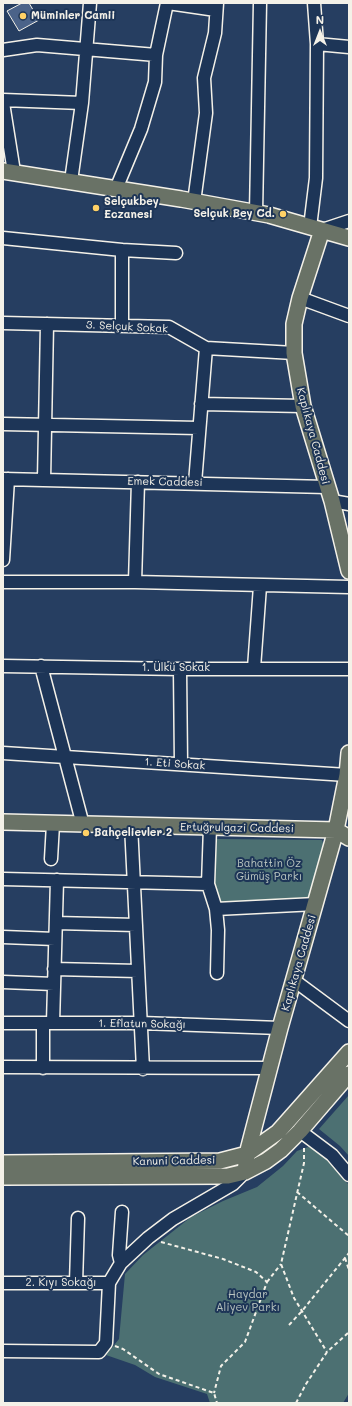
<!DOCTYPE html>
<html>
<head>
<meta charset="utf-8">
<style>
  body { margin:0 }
  #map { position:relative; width:352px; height:1406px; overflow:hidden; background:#263e61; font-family:Mali,sans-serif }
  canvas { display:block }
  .frame { position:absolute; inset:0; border:4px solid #f4f1e8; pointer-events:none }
  .north { position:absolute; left:300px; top:12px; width:40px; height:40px; -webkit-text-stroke:3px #1d3557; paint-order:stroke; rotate:0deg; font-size:11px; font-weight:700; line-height:16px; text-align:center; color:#f4f1e8 }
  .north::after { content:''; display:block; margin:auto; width:14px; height:18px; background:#f4f1e8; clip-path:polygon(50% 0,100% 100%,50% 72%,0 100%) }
</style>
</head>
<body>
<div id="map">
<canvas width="352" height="1406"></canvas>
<div class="frame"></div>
<div class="north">N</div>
</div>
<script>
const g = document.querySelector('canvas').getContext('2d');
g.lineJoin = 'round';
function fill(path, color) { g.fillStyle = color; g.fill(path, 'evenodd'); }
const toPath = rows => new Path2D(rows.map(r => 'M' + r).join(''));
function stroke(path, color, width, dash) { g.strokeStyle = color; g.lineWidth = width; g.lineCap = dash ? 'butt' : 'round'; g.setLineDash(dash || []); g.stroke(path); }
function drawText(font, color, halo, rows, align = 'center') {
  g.font = font + ' Mali,sans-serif'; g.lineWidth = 4; g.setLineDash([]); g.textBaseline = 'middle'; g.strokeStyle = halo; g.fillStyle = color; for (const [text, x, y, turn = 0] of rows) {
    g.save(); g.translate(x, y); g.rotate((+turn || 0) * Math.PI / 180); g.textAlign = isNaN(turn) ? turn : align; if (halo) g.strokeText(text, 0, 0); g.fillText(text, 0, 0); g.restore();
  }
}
fill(toPath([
  [217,839,322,840,324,846,308,901,221,902,213,879],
  [349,1095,349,1156,340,1146,319,1129],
  [308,1147,318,1150,328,1157,334,1168,349,1185,349,1393,343,1403,210,1403,207,1394,155,1377,135,1365,106,1355,119,1339,125,1274,143,1255,191,1217,223,1201,257,1187,283,1166,297,1151]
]), '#4c7072');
const building = toPath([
  [22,3,29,3,39,20,19,31,7,11,22,3]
]);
fill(building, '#4b6389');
stroke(building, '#f4f1e8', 1);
const minor = toPath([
  [168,3,216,10],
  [317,44,349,47],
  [3,50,37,45,156,55],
  [3,100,82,103],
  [3,103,14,172],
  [71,181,82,103,90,3],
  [116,189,141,129,155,82,156,55,167,3],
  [194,202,206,113,204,78,215,33,217,3],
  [256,213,260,3],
  [310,227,316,178,317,44,314,3],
  [322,230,349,221],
  [3,238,122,250,122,325],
  [122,250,176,253],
  [300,298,349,316],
  [3,323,169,327,206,348,294,353],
  [201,404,303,406],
  [3,424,199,428],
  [3,479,327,487],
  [44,480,47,324],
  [195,483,206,348],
  [332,501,349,504],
  [3,560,8,479],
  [3,582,135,582,349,587],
  [135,582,138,482],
  [3,666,180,669,349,669],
  [41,666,83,825],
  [254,668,260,586],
  [180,669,181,764],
  [3,753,347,775],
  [131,825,143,1069],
  [210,827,208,884,216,909,218,930,217,973],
  [51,859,53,824],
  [3,879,208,884],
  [216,909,316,904],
  [56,923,136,925],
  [3,937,55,939],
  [54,969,138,971],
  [295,981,349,1021],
  [3,982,54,984],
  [3,1023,141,1023,280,1028],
  [43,1023,43,1068],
  [53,1023,57,880],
  [3,1067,270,1068],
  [300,1131,332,1155,349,1175],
  [121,1263,119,1255,122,1212],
  [3,1283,109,1283,121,1263,148,1238,173,1219,233,1184,245,1172],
  [76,1283,78,1218],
  [3,1351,99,1352,106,1343,109,1283]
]);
const major = toPath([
  [3,171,181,199,269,215,349,238],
  [322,230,300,298,294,324,294,353,303,406,332,501,349,571],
  [3,822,336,830,349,838],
  [3,1163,220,1161,247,1154,278,1132,349,1052],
  [245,1172,247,1154,280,1028,336,830,347,775,349,753],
  [3,1177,228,1176,245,1172,266,1161,281,1150,300,1131,349,1074]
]);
stroke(minor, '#f4f1e8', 15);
stroke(major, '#f4f1e8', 18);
stroke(toPath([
  [304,1148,304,1163,281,1264,294,1298,327,1352],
  [297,1192,349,1236],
  [161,1242,223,1259,256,1272,267,1282,245,1342,221,1366,214,1393],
  [345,1258,349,1270],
  [267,1282,281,1264],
  [289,1325,302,1311,349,1253],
  [115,1346,123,1349,159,1374,214,1393,217,1403],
  [296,1403,306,1384,327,1352,349,1332]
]), '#f4f1e8', 2, [4, 3]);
stroke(minor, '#1d3557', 12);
stroke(major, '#697266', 15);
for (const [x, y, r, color] of [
  [23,16,4,"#ffd166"],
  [96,208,4,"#ffd166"],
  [283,214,4,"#ffd166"],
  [86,833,4,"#ffd166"]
]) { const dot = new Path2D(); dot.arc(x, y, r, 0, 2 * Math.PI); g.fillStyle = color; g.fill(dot); stroke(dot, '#1d3557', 1.5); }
drawText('bold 11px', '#f4f1e8', '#1d3557', [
  ["Müminler Camii",31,16],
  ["Selçukbey",104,202],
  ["Eczanesi",104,215],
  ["Selçuk Bey Cd.",275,214,"right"],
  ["Bahçelievler 2",94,833]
], 'left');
drawText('11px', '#f4f1e8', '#1d3557', [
  ["3. Selçuk Sokak",127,327,3],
  ["Kaplıkaya Caddesi",313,436,75],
  ["Emek Caddesi",165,482,1],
  ["1. Ülkü Sokak",176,668],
  ["1. Eti Sokak",175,764,4],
  ["Ertuğrulgazi Caddesi",237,828,1],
  ["Kaplıkaya Caddesi",299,963,-74],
  ["1. Eflatun Sokağı",142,1024,1],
  ["Kanuni Caddesi",174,1161,-1],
  ["2. Kıyı Sokağı",61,1283]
]);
drawText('11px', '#b9c4bf', '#1d3557', [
  ["Bahattin Öz",269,864],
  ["Gümüş Parkı",269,877],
  ["Haydar",248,1295],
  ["Aliyev Parkı",248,1308]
]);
</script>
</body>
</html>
